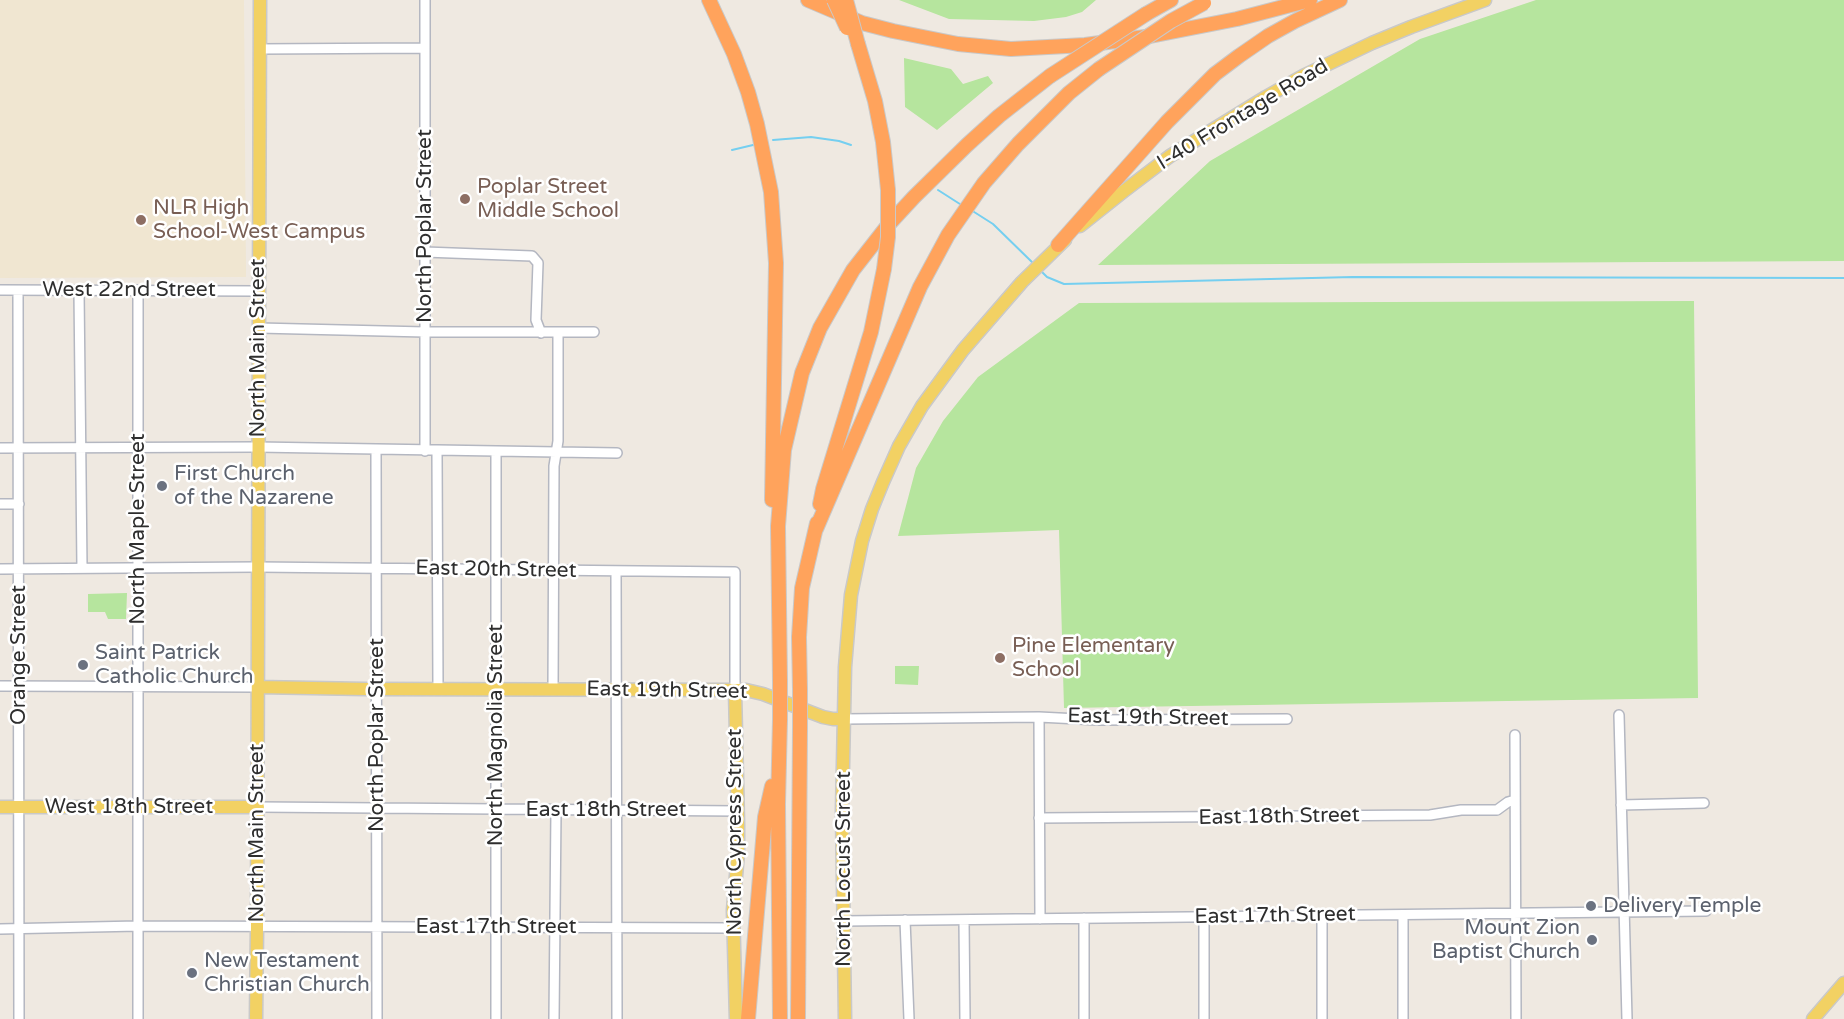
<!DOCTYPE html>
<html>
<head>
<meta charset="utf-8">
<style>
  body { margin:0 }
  canvas { display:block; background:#efe9e1 }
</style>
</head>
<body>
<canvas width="1844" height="1019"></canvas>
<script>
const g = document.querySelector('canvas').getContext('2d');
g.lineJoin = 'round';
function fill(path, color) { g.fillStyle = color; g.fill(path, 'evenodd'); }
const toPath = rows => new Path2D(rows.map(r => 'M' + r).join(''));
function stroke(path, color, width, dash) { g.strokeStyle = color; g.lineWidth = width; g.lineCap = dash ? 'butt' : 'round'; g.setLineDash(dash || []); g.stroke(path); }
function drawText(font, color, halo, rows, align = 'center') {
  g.font = font + ' "Varela Round",sans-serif'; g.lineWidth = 5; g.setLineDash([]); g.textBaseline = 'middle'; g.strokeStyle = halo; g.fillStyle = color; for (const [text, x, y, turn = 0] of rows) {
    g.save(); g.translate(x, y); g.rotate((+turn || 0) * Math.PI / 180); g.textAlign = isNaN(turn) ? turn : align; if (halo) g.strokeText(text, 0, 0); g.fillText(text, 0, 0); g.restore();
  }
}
fill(toPath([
  [0,0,244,0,246,277,0,278]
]), '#f0e6d1');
fill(toPath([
  [899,0,1096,0,1082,12,1066,17,1034,21,949,19],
  [1536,0,1844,0,1844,261,1098,265,1210,161,1420,39],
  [904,58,951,69,963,84,988,76,993,83,937,130,905,107],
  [1694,301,1698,698,1064,708,1059,530,898,536,916,468,943,421,978,377,1079,303],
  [127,593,126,619,108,619,105,612,88,612,88,594],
  [895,666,919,666,918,685,895,684]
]), '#b6e59e');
stroke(toPath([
  [773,140,811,137,839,141,851,145],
  [732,150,753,145],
  [938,190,963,206],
  [971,210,993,224,1035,265],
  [1041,271,1047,277,1064,284,1353,277,1844,278]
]), '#75cff0', 2);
const minor = toPath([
  [425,0,425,451],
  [259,49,425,48],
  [425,252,532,256,538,263,536,320,541,333],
  [0,290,258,291],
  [138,290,138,1019],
  [18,291,19,1019],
  [79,291,82,568],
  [259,328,425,332,594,332],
  [0,448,257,447,617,453],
  [376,450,377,1019],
  [437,451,438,689],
  [496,452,496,1019],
  [0,504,19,504],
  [0,569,257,567,735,572,735,690],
  [616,571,617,1019],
  [0,686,258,687],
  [553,690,554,466,558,441,558,333],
  [1619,715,1627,1019],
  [1039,717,1040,919],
  [844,719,1039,717,1098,720,1287,719],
  [1515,735,1516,1019],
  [1621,805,1704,803],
  [258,807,738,811],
  [1039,818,1430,815,1461,810,1497,810,1508,802,1515,800],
  [1403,915,1403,1019],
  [1322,916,1322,1019],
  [1204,917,1204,1019],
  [1084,918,1084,1019],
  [905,920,909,1019],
  [964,920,965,1019],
  [843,921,1706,911],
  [0,929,138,926,734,928],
  [554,1019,556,810]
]);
const major = toPath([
  [1080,226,1124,191,1170,156,1266,97,1303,76,1372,43,1411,27,1485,0],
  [258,687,365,689,746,690,763,694,823,717,833,719,844,719],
  [735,690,738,825,738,853,733,910,736,1019],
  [0,807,258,807],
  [256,1019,257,927,260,0],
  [845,1019,842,812,845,667,851,595,862,541,872,509,883,482,899,446,922,406,963,350,1022,282,1065,240],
  [1813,1019,1844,983]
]);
const highway = toPath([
  [709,0,734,54,748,92,757,124,771,192,776,263,772,500],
  [808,0,862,23,893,31,958,44,1011,49,1085,45,1145,37,1237,19,1310,0],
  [1146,14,1171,0],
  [858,44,875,101,883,142,888,190],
  [1058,245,1167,122,1215,74,1239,56,1268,36,1295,21,1340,0],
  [820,504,823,489,871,332,884,269],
  [816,529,920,287,948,235,984,183,1018,144,1069,93,1099,69],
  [780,682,778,526,784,450,802,373,820,328,853,270,889,224,914,197,967,145,999,116,1050,76],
  [800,690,799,637,802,588,817,523],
  [780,719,778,804,780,1019],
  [748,1019,765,817,772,786],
  [798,1019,800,727]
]);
stroke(minor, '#b4b7c1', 12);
stroke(major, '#c9c9c9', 15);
stroke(highway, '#c9c9c9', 16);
stroke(minor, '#fff', 9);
stroke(major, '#f2d163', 12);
stroke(highway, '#ffa35c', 14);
const highwayBridge = toPath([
  [834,0,847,28],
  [846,0,858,44],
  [1099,69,1171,21,1204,3],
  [1050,76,1146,14],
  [884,269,888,237,888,190],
  [780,682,780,719],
  [800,690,800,727]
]);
stroke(highwayBridge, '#c9c9c9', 16, []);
stroke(highwayBridge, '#ffa35c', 14);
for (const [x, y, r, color] of [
  [465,199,6,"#8d6e63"],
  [141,220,6,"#8d6e63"],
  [162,486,6,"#6b7280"],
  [1000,658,6,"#8d6e63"],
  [83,665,6,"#6b7280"],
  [1591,906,6,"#6b7280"],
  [1592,940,6,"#6b7280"],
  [192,973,6,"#6b7280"]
]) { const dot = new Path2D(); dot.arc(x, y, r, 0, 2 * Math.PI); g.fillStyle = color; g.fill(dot); stroke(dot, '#fff', 2); }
drawText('21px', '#2e2e2e', '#fff', [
  ["I-40 Frontage Road",1243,115,-31],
  ["North Poplar Street",425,226,-90],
  ["West 22nd Street",129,290],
  ["North Main Street",258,348,-90],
  ["North Maple Street",138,529,-90],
  ["East 20th Street",496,570,1],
  ["Orange Street",19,655,-90],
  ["East 19th Street",667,691,1],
  ["East 19th Street",1148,718,1],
  ["North Poplar Street",377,735,-90],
  ["North Magnolia Street",496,735,-90],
  ["West 18th Street",129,807],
  ["East 18th Street",606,810],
  ["East 18th Street",1279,817,-1],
  ["North Cypress Street",735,832,-90],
  ["North Main Street",257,833,-90],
  ["North Locust Street",844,869,-90],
  ["East 17th Street",1275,916,-1],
  ["East 17th Street",496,927]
]);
drawText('21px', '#785e54', '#fff', [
  ["Poplar Street",477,187],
  ["Middle School",477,211],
  ["NLR High",153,208],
  ["School-West Campus",153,232],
  ["Pine Elementary",1012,646],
  ["School",1012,670]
], 'left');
drawText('21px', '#5b616d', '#fff', [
  ["First Church",174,474],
  ["of the Nazarene",174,498],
  ["Saint Patrick",95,653],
  ["Catholic Church",95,677],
  ["Delivery Temple",1603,906],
  ["Mount Zion",1580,928,"right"],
  ["Baptist Church",1580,952,"right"],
  ["New Testament",204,961],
  ["Christian Church",204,985]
], 'left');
</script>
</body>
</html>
